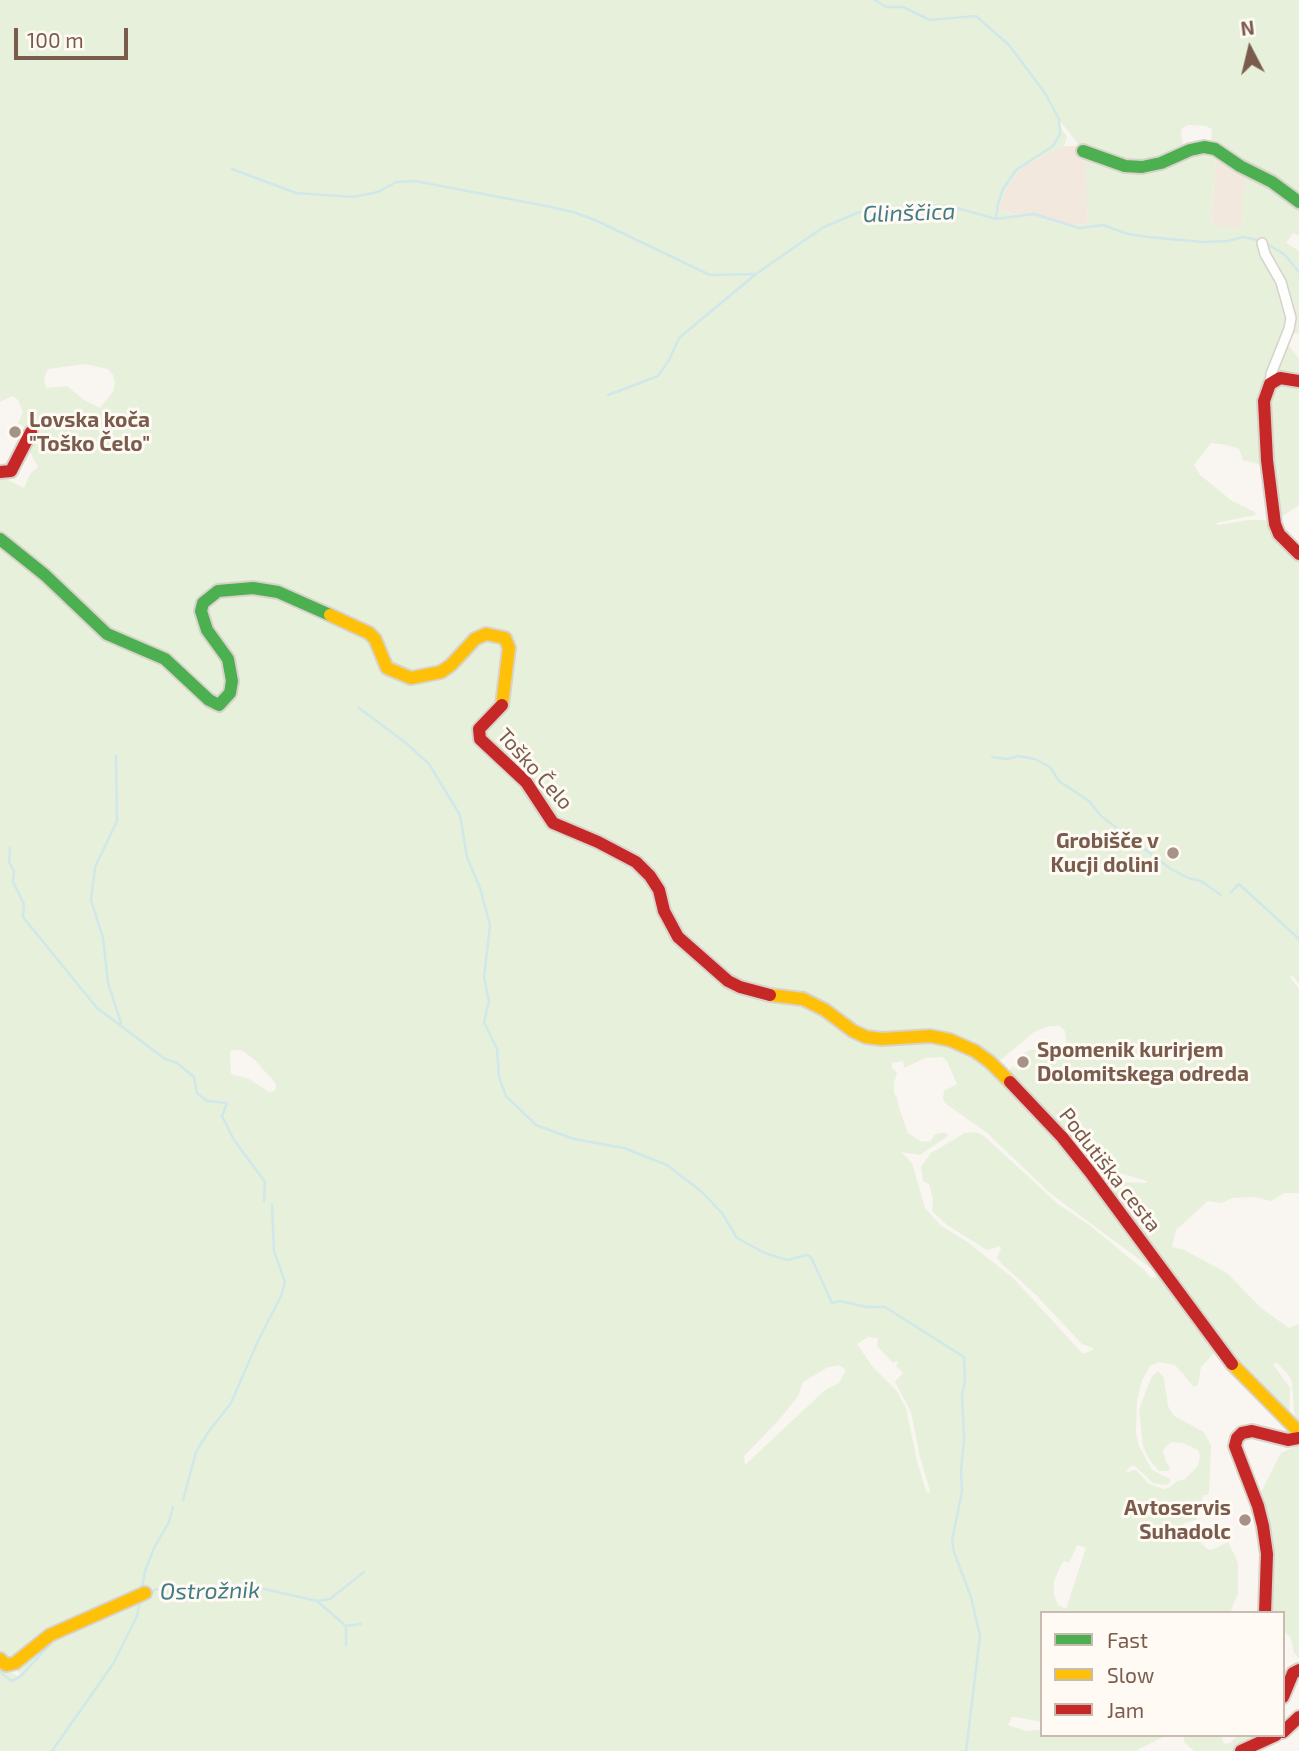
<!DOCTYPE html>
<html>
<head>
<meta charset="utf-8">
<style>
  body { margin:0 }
  #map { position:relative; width:1299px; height:1751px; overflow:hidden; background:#f9f5f0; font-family:"Exo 2",sans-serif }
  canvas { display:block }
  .legend { position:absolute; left:1040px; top:1611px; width:245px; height:126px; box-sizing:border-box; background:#fffaf3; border:2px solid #cabbb1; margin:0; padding:9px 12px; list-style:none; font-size:21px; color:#7a5c4d }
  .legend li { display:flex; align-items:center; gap:14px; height:35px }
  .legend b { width:35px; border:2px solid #cabbb1 }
  .north { position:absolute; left:1215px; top:14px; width:70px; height:70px; -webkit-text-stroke:5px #fffaf3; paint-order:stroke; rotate:353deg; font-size:19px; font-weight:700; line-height:28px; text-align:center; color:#7a5c4d }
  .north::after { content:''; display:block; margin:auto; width:24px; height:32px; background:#7a5c4d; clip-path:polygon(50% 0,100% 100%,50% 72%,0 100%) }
  .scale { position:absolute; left:14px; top:28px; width:114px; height:32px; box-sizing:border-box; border:4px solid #7a5c4d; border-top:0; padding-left:9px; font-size:21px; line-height:24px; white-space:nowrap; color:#7a5c4d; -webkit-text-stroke:5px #fffaf3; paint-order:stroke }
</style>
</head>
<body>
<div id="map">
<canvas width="1299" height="1751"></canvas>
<ul class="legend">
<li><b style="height:9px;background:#4caf50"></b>Fast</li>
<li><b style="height:9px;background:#ffc107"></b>Slow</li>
<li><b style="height:9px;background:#c62828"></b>Jam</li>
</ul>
<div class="north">N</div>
<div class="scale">100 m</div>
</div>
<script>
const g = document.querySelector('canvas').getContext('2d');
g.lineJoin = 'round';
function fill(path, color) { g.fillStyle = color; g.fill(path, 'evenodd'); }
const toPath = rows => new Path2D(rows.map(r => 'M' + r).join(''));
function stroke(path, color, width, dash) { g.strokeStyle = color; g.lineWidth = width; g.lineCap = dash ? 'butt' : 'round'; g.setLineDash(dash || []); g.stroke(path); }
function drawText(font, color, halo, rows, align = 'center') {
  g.font = font + ' "Exo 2",sans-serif'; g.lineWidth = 6; g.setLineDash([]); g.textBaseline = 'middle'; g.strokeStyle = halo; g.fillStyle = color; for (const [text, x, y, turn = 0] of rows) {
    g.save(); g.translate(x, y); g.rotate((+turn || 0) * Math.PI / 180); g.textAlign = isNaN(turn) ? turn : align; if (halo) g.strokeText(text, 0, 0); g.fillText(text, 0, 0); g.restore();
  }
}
fill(toPath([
  [1064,146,1080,146,1086,158,1088,223,1075,227,1002,211,999,208,1005,192,1015,174,1027,164],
  [1216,154,1246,167,1242,228,1211,227]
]), '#f2e8de');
fill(toPath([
  [0,0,1299,0,1299,201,1216,154,1211,226,1242,227,1245,172,1299,205,1299,236,1293,233,1286,243,1299,251,1299,334,1292,333,1286,342,1299,359,1299,378,1270,373,1266,466,1243,460,1239,449,1227,445,1211,443,1194,465,1200,475,1232,501,1255,512,1256,515,1215,523,1218,525,1248,520,1265,520,1299,557,1299,984,1292,975,1290,977,1299,989,1299,1193,1284,1193,1271,1201,1254,1197,1232,1198,1221,1203,1208,1201,1176,1230,1172,1247,1184,1250,1227,1273,1261,1308,1289,1328,1299,1324,1299,1426,1295,1422,1292,1381,1286,1372,1277,1363,1273,1364,1290,1388,1289,1415,1241,1368,1106,1186,1112,1183,1121,1188,1124,1187,1123,1182,1146,1183,1147,1181,1102,1168,1084,1145,1081,1147,1095,1166,1094,1171,1008,1076,1012,1066,1019,1071,1027,1063,1021,1055,1029,1050,1044,1049,1058,1052,1067,1049,1065,1031,1060,1026,1049,1026,1034,1032,997,1063,916,1033,865,1033,836,1014,739,984,680,933,654,873,555,819,483,735,484,729,504,709,513,651,490,629,437,671,412,675,387,663,380,639,326,609,235,585,197,606,223,663,227,682,222,699,215,700,196,678,106,629,0,536,0,476,24,488,30,474,38,467,29,450,36,435,30,428,25,428,18,423,23,412,18,400,13,396,0,402],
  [1060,121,1080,146,1085,158,1088,223,1075,227,1001,211,999,208,1005,192,1015,174,1027,164,1064,146,1067,137,1058,123],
  [1188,125,1206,126,1212,129,1211,145,1187,160,1181,135,1182,128],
  [85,364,108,369,113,375,115,383,113,392,100,408,84,400,67,386,46,388,44,378,48,369],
  [1273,384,1299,384,1299,505,1277,520,1266,416],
  [0,544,17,557,85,620,169,666,212,708,236,682,209,624,206,608,211,600,235,591,277,596,359,632,373,643,380,666,440,678,480,639,503,641,506,651,497,704,474,728,522,783,536,806,630,862,654,890,659,910,719,979,788,998,817,1009,856,1036,939,1041,978,1057,1051,1130,1157,1269,1155,1271,1051,1194,986,1132,946,1104,943,1099,944,1091,957,1084,947,1061,942,1057,925,1058,904,1068,903,1061,892,1063,892,1068,897,1073,894,1082,894,1094,897,1097,899,1108,908,1133,922,1142,931,1141,934,1135,941,1133,947,1133,948,1136,920,1155,901,1152,912,1163,925,1208,940,1225,969,1243,1014,1279,1083,1354,1093,1350,1093,1348,1082,1344,1036,1295,1000,1262,997,1257,1001,1249,1000,1246,987,1250,947,1225,932,1211,933,1199,929,1184,923,1181,921,1167,931,1153,965,1133,976,1132,984,1136,1058,1204,1088,1224,1144,1270,1151,1278,1158,1277,1161,1279,1215,1352,1201,1367,1198,1385,1194,1387,1175,1365,1159,1362,1150,1366,1142,1380,1137,1401,1136,1433,1139,1446,1152,1470,1170,1479,1170,1483,1166,1485,1153,1483,1135,1466,1131,1466,1126,1471,1128,1473,1133,1470,1136,1470,1149,1484,1164,1489,1169,1488,1177,1481,1185,1479,1198,1466,1200,1455,1198,1450,1183,1443,1171,1442,1163,1450,1166,1462,1170,1467,1168,1471,1159,1471,1149,1459,1143,1446,1139,1410,1151,1378,1158,1371,1164,1378,1168,1406,1174,1416,1204,1432,1211,1446,1209,1492,1207,1495,1203,1495,1200,1515,1196,1520,1183,1523,1186,1530,1193,1529,1202,1544,1207,1549,1212,1550,1228,1542,1237,1560,1238,1568,1238,1593,1230,1613,1042,1613,1042,1722,1016,1717,1012,1717,1008,1725,1026,1731,1042,1730,1042,1735,1167,1735,1135,1751,0,1751,0,1663,17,1676,20,1674,0,1652],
  [232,1050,243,1051,255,1060,276,1084,275,1091,269,1092,249,1079,231,1074,230,1052],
  [868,1337,878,1338,877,1346,893,1363,896,1361,898,1363,896,1366,903,1373,895,1382,911,1412,920,1457,930,1491,929,1493,926,1491,917,1461,906,1408,896,1390,872,1366,857,1344],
  [839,1365,846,1370,839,1383,825,1390,745,1465,744,1456,778,1421,798,1396,803,1382,828,1367],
  [1077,1545,1086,1548,1066,1609,1058,1605,1054,1595,1054,1581,1060,1567,1064,1561,1069,1563],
  [1299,1445,1299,1658,1294,1653,1291,1638,1283,1630,1283,1613,1273,1613,1270,1608,1261,1492,1281,1453],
  [1184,1735,1221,1735,1224,1744,1230,1743,1238,1735,1269,1735,1232,1751,1194,1751,1184,1742]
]), '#e7f0db');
stroke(toPath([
  [875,0,886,7,903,7,930,20,976,16,1009,45,1045,93,1059,119,1060,134,1053,146,1016,170,1003,189,998,204,996,219],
  [232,169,296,193,353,197,378,192,396,182,415,181,546,206,573,212,595,220,710,275,754,274],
  [608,395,658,376,669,360,679,338,756,274,822,228,859,212,896,211,916,205,950,206,996,219,1034,214,1079,228,1103,225,1128,234,1148,237,1203,242,1228,241,1243,237,1262,241,1284,254,1299,272],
  [359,708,406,743,429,764,460,815,467,857,480,888,490,925,484,977,489,1001,484,1022,497,1049,499,1077,506,1096,536,1125,574,1139,624,1148,667,1165,702,1192,722,1213,737,1238,765,1253,787,1260,807,1255,811,1257,832,1303,840,1301,867,1307,885,1307,964,1357,965,1383,962,1393,964,1439,961,1472,962,1491,952,1541,954,1552,971,1597,980,1636,966,1751],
  [116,756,117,821,95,867,91,900,103,938,108,983,121,1023],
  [992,757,1007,759,1018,756,1035,759,1050,767,1059,781,1089,801,1101,816,1171,869,1188,878,1201,881,1221,895],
  [10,848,9,862,14,871,13,882,24,904,23,917,97,1008,165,1059,177,1063,194,1077,197,1093,207,1101,227,1103,222,1116,234,1140,265,1182,264,1201],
  [1231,892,1239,884,1299,939],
  [183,1500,196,1452,209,1431,231,1403,258,1341,281,1296,285,1282,274,1251,272,1205],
  [142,1588,145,1571,154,1548,169,1522,173,1507],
  [150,1592,157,1589,183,1596,207,1594,236,1588,260,1588,317,1601,330,1599,364,1572],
  [318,1602,346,1626,361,1624],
  [346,1645,346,1627],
  [0,1672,11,1681,20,1677,55,1639,136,1604],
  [52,1751,113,1664,137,1616,140,1601]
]), '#d0e8ea', 2.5);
const street = toPath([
  [1262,243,1265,254,1281,282,1291,318,1289,329,1271,374,1270,384]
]);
const fast = toPath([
  [1083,151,1125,166,1142,167,1161,163,1190,150,1204,147,1215,149,1240,166,1272,182,1299,202],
  [0,539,45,575,107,634,165,659,209,700,219,705,230,693,232,681,228,659,207,630,201,611,203,603,218,591,253,588,278,592,330,615]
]);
const slow = toPath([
  [330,615,369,633,375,639,387,668,411,678,441,672,451,665,475,639,486,634,505,638,509,648,502,705],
  [770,995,803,999,825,1010,853,1031,866,1037,882,1039,930,1036,950,1040,975,1051,990,1062,1010,1082],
  [1232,1364,1299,1432],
  [0,1659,6,1665,15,1663,50,1635,145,1593]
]);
const jam = toPath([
  [1299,381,1280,378,1270,384,1264,401,1267,460,1275,524,1279,534,1299,554],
  [0,472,11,471,31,432],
  [502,705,479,729,480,739,526,782,553,823,598,842,636,862,650,876,659,890,664,911,678,937,728,981,740,987,770,995],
  [1010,1082,1062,1137,1090,1172,1232,1364],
  [1265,1613,1267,1554,1263,1526,1258,1506,1235,1446,1237,1438,1242,1433,1252,1431,1288,1440,1299,1438],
  [1283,1697,1293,1673,1299,1670],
  [1283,1732,1299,1717],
  [1241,1751,1276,1735]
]);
stroke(street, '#d7d1cb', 12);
stroke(fast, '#d9d2cb', 16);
stroke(slow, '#d9d2cb', 16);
stroke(jam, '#d9d2cb', 16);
stroke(street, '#fefefd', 9);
stroke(fast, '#4caf50', 12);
stroke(slow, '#ffc107', 12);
stroke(jam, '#c62828', 12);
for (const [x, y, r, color] of [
  [15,432,7,"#a69286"],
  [1173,853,7,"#a69286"],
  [1023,1062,7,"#a69286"],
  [1245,1520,7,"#a69286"]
]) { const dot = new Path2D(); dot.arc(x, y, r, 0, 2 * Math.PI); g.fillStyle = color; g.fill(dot); stroke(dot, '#fffaf3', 2.5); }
drawText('bold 21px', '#7a5c4d', '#fffaf3', [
  ["Lovska koča",29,420],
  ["\"Toško Čelo\"",29,444],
  ["Grobišče v",1159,841,"right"],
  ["Kucji dolini",1159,865,"right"],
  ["Spomenik kurirjem",1037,1050],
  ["Dolomitskega odreda",1037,1074],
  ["Avtoservis",1231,1508,"right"],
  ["Suhadolc",1231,1532,"right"]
], 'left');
drawText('21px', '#7a5c4d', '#fffaf3', [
  ["Toško Čelo",535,769,48],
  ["Podutiška cesta",1110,1170,52]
]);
drawText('italic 23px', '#437c86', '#fffaf3', [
  ["Glinščica",909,213,-2],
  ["Ostrožnik",210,1591,-1]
]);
</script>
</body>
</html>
